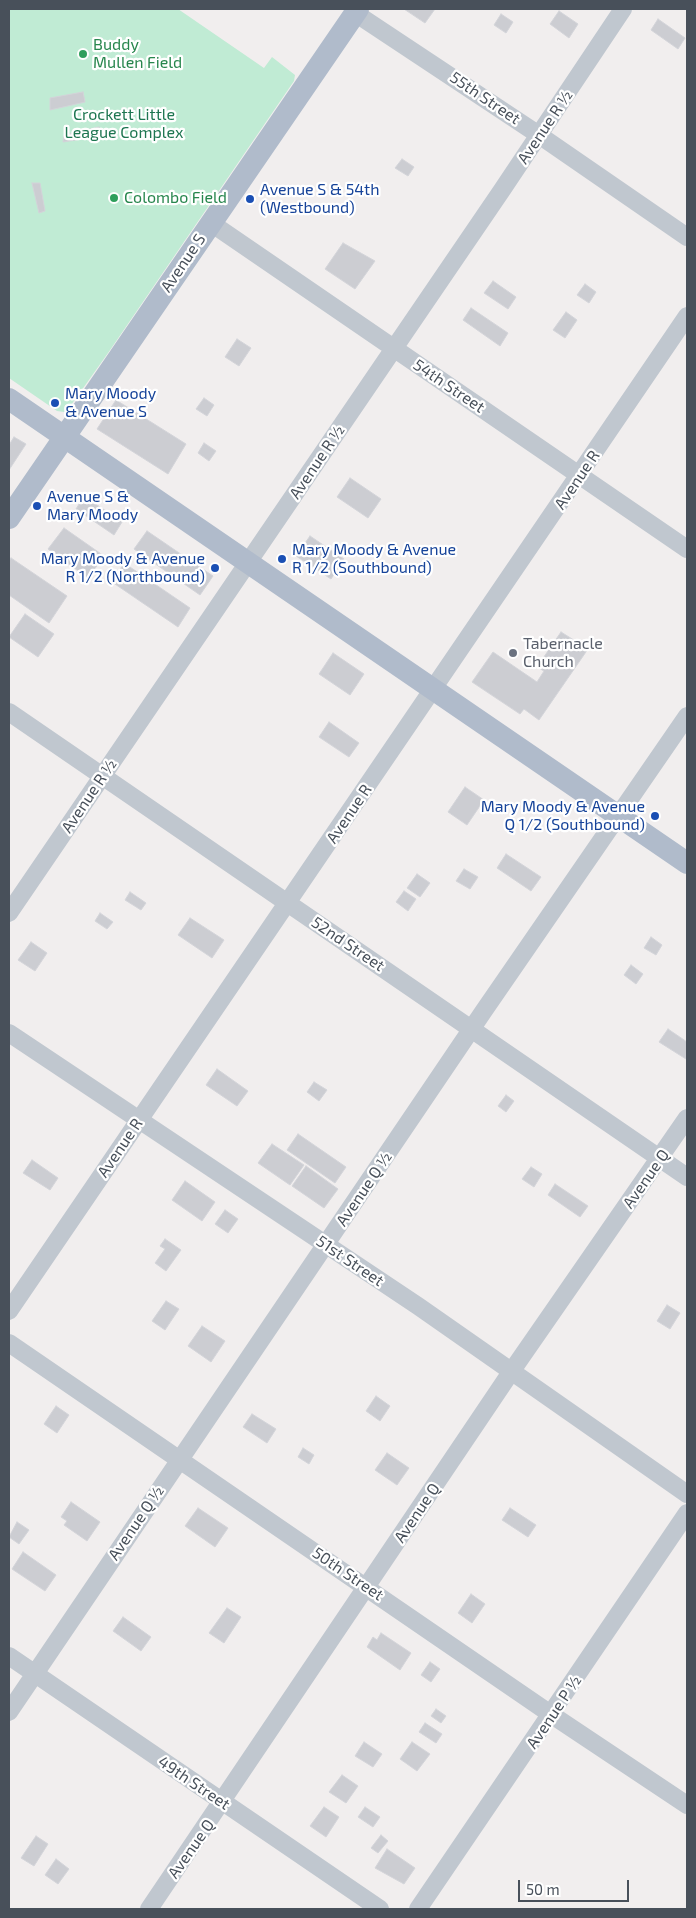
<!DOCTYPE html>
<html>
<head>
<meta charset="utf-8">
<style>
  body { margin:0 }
  #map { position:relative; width:696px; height:1918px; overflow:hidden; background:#f1eeee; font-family:"Exo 2",sans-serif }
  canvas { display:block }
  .frame { position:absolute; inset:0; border:10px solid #48505a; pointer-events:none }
  .scale { position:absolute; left:518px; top:1880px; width:111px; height:22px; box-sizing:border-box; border:2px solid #48505a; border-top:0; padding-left:6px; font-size:15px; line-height:18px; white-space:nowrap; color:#48505a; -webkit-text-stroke:4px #fff; paint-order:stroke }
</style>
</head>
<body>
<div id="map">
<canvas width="696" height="1918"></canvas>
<div class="frame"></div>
<div class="scale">50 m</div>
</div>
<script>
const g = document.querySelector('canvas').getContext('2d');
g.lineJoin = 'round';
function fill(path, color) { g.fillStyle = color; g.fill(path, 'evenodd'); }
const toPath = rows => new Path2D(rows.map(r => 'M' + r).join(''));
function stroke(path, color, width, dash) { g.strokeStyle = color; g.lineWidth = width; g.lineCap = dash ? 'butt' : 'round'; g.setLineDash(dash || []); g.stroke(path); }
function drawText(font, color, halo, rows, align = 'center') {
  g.font = font + ' "Exo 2",sans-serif'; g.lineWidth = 4.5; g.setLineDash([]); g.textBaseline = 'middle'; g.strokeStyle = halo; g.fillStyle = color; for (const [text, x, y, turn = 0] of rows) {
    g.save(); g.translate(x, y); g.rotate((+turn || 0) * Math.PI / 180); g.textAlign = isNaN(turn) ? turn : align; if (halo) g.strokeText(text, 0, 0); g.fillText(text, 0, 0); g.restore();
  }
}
fill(toPath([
  [9,9,178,9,264,68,272,57,295,75,294,81,108,353,69,408,64,412,57,411,9,378]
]), '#c0ebd4');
const building = toPath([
  [404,9,435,9,425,23,404,9],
  [559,11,578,24,569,38,550,24,559,11],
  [501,14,513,22,506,33,494,25,501,14],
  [658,19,685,38,678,49,651,30,658,19],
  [83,92,85,102,50,110,50,98,83,92],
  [99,127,101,136,63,142,64,135,99,127],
  [402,159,414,167,408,176,395,168,402,159],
  [32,183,40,183,45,211,39,213,32,183],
  [343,243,375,261,355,289,325,269,343,243],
  [493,281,516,297,508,309,484,293,493,281],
  [585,284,596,292,589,303,577,295,585,284],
  [471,308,508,333,500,346,463,320,471,308],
  [566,312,577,320,565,338,553,330,566,312],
  [237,339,251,348,239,366,225,357,237,339],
  [204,398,214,405,207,416,196,409,204,398],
  [116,400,186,444,168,474,97,429,116,400],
  [14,437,26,444,9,470,9,445,14,437],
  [204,443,216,451,209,461,198,453,204,443],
  [350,478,381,499,368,518,337,497,350,478],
  [84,496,122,522,114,535,76,509,84,496],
  [64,528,104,556,88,578,48,549,64,528],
  [147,531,213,576,200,595,134,549,147,531],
  [310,536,344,559,331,579,296,556,310,536],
  [11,558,67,596,49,623,9,595,9,561,11,558],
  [124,563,190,608,178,627,112,582,124,563],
  [25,614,54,634,38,657,9,637,25,614],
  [561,632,588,649,539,720,524,709,520,714,472,682,493,652,537,682,544,671,537,667,561,632],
  [333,653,364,674,350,695,319,674,333,653],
  [329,722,359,743,349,757,319,737,329,722],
  [465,787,484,800,467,825,448,812,465,787],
  [506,854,541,877,531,891,497,868,506,854],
  [464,869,478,877,470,889,456,881,464,869],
  [417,874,430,883,420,897,407,888,417,874],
  [404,891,416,899,408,911,396,902,404,891],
  [130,892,146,903,141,910,125,900,130,892],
  [100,913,113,922,107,929,95,921,100,913],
  [190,918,224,940,212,958,178,935,190,918],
  [651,937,662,945,656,955,644,948,651,937],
  [31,942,47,953,35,971,18,960,31,942],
  [631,965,643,974,636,984,624,975,631,965],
  [668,1029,687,1042,686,1059,659,1042,668,1029],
  [217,1069,248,1091,237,1106,206,1085,217,1069],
  [314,1082,327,1090,319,1101,307,1092,314,1082],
  [506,1095,514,1101,506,1112,498,1106,506,1095],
  [298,1134,346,1167,335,1183,287,1150,298,1134],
  [272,1144,304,1165,290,1185,258,1163,272,1144],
  [32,1160,58,1178,50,1190,23,1173,32,1160],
  [306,1166,338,1189,324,1208,292,1186,306,1166],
  [531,1167,542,1174,534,1187,522,1179,531,1167],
  [185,1181,215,1202,202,1221,172,1200,185,1181],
  [555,1184,588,1206,580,1217,548,1195,555,1184],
  [225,1210,238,1219,228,1233,215,1224,225,1210],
  [165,1239,181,1250,166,1271,155,1263,165,1249,160,1246,165,1239],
  [166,1301,179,1309,165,1330,152,1321,166,1301],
  [667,1305,680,1313,670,1329,657,1321,667,1305],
  [202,1326,225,1341,211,1362,188,1346,202,1326],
  [376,1396,390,1406,380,1421,366,1411,376,1396],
  [56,1406,69,1415,57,1433,44,1424,56,1406],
  [252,1414,276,1429,267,1443,243,1427,252,1414],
  [303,1448,314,1455,309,1464,298,1457,303,1448],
  [387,1453,409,1468,397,1485,375,1470,387,1453],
  [71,1502,100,1522,87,1541,64,1525,67,1521,61,1517,71,1502],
  [198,1508,228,1528,215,1547,185,1526,198,1508],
  [510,1508,536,1525,528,1537,502,1520,510,1508],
  [17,1522,29,1530,19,1544,9,1537,17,1522],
  [23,1552,56,1575,45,1591,12,1569,23,1552],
  [471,1594,485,1604,472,1623,458,1613,471,1594],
  [227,1608,241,1617,224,1643,209,1633,227,1608],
  [123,1617,151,1637,141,1651,113,1631,123,1617],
  [381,1633,411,1653,400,1670,367,1647,373,1637,377,1640,381,1633],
  [430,1662,440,1669,431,1682,421,1675,430,1662],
  [436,1709,446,1716,441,1723,431,1716,436,1709],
  [425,1723,442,1734,436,1743,419,1732,425,1723],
  [364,1742,382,1754,373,1767,355,1756,364,1742],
  [412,1742,430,1754,417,1771,400,1759,412,1742],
  [342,1775,358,1786,346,1803,329,1792,342,1775],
  [324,1807,339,1817,326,1837,310,1826,324,1807],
  [365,1807,380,1817,373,1827,358,1817,365,1807],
  [381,1835,388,1841,378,1853,371,1848,381,1835],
  [36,1836,48,1844,34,1866,21,1858,36,1836],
  [387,1849,415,1868,404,1884,375,1868,387,1849],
  [56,1859,69,1869,58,1884,45,1875,56,1859]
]);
fill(building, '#cccdd2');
stroke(building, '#d3d4d9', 1);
stroke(toPath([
  [355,13,539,135,687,237],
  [211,223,687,549],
  [9,712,687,1177],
  [9,913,502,190,623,9],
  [9,1033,418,1306,687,1494],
  [9,1311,687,316],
  [9,1343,552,1715,687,1805],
  [9,1656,380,1909],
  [9,1712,483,1012,687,716],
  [149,1909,511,1372,687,1118],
  [418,1909,687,1513]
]), '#c0c7cf', 18);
stroke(toPath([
  [9,399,687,863],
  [9,518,358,9]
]), '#b0bbcb', 22);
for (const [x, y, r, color] of [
  [83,54,5,"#2e9e5b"],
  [114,198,5,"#2e9e5b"],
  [250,199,5,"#1a4fb4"],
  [55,403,5,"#1a4fb4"],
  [37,506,5,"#1a4fb4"],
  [282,559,5,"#1a4fb4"],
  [215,568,5,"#1a4fb4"],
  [513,653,5,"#6b7280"],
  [655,816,5,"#1a4fb4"]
]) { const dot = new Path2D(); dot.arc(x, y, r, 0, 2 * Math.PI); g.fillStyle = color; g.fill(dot); stroke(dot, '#fff', 2); }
drawText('16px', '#27864d', '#fff', [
  ["Buddy",93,45],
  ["Mullen Field",93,63],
  ["Colombo Field",124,198]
], 'left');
drawText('16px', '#48505a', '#fff', [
  ["55th Street",485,98,34],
  ["Avenue R ½",545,127,-56],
  ["Avenue S",183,263,-56],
  ["54th Street",449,386,34],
  ["Avenue R ½",317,462,-56],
  ["Avenue R",577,480,-56],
  ["Avenue R ½",89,796,-56],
  ["Avenue R",349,814,-56],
  ["52nd Street",348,944,34],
  ["Avenue R",120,1148,-56],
  ["Avenue Q",646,1179,-55],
  ["Avenue Q ½",364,1189,-56],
  ["51st Street",350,1261,34],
  ["Avenue Q",417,1513,-56],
  ["Avenue Q ½",136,1523,-56],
  ["50th Street",348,1574,34],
  ["Avenue P ½",554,1712,-56],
  ["49th Street",194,1783,34],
  ["Avenue Q",191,1849,-55]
]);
drawText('16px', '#1e7651', '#fff', [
  ["Crockett Little",124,115],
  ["League Complex",124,133]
]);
drawText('16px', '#164399', '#fff', [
  ["Avenue S & 54th",260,190],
  ["(Westbound)",260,208],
  ["Mary Moody",65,394],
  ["& Avenue S",65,412],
  ["Avenue S &",47,497],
  ["Mary Moody",47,515],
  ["Mary Moody & Avenue",292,550],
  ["R 1/2 (Southbound)",292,568],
  ["Mary Moody & Avenue",205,559,"right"],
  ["R 1/2 (Northbound)",205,577,"right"],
  ["Mary Moody & Avenue",645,807,"right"],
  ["Q 1/2 (Southbound)",645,825,"right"]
], 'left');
drawText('16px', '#5b616d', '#fff', [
  ["Tabernacle",523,644],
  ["Church",523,662]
], 'left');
</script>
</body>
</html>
